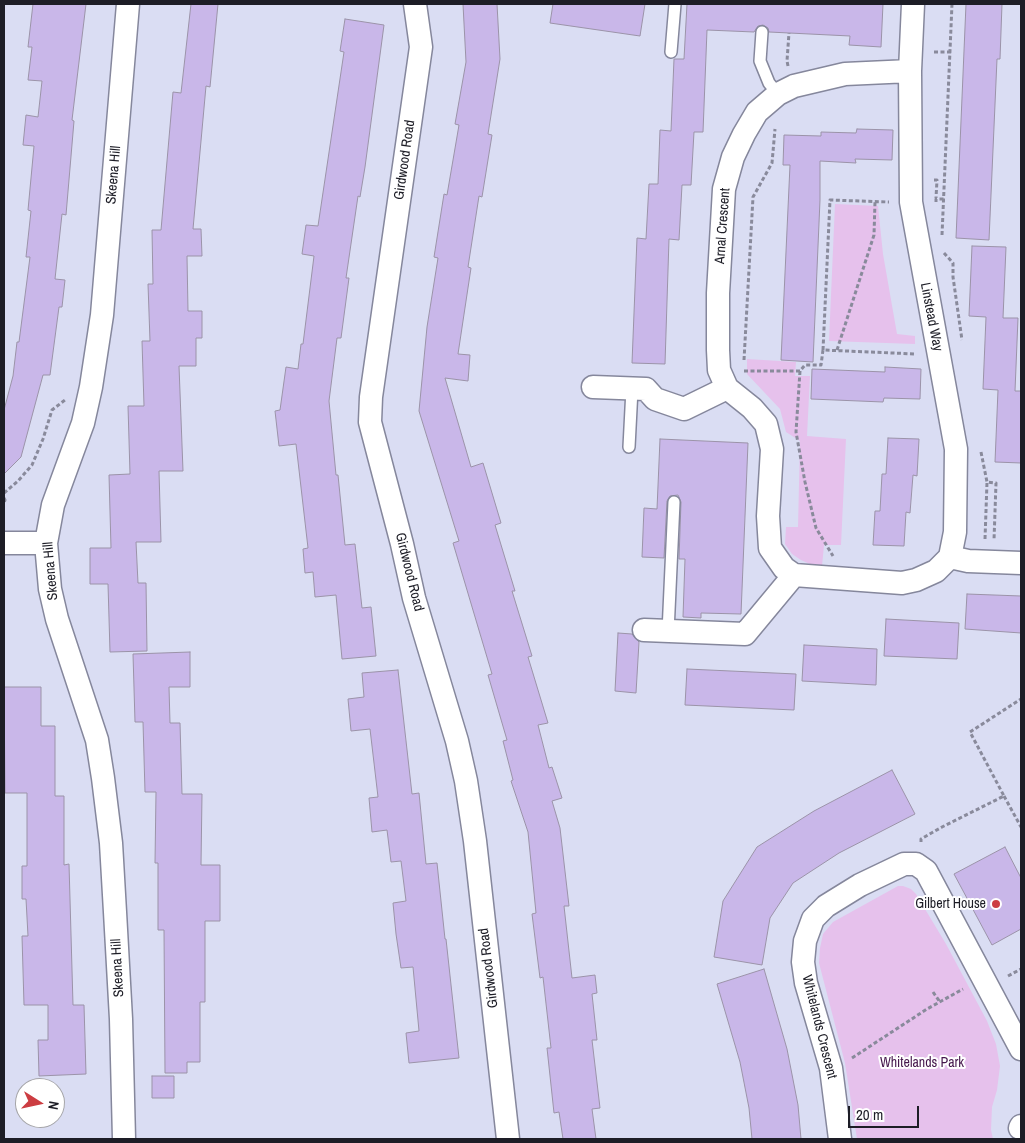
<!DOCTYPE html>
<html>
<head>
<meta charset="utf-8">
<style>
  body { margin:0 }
  #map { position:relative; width:1025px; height:1143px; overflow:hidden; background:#daddf3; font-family:"Archivo Narrow",sans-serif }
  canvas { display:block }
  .frame { position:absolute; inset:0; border:5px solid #1d1d26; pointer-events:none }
  .north { position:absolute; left:15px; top:1078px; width:50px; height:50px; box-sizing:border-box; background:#fff; border:1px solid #a5a5a8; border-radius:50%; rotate:100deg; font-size:14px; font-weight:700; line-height:20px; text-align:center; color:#1d1d26 }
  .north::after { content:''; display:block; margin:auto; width:18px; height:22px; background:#cc3d42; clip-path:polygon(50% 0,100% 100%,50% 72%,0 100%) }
  .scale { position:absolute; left:848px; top:1106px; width:71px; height:22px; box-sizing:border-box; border:2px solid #1d1d26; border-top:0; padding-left:6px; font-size:15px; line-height:18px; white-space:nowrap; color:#1d1d26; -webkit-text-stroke:4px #fff; paint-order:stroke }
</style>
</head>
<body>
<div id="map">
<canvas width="1025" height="1143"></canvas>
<div class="frame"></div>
<div class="north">N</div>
<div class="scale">20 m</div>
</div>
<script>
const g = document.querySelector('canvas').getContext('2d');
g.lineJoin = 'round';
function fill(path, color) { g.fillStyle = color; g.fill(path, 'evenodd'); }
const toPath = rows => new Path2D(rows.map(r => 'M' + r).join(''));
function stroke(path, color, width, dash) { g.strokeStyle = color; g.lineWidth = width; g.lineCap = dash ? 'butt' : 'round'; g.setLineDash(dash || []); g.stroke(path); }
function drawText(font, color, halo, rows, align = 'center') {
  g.font = font + ' "Archivo Narrow",sans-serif'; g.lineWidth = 4; g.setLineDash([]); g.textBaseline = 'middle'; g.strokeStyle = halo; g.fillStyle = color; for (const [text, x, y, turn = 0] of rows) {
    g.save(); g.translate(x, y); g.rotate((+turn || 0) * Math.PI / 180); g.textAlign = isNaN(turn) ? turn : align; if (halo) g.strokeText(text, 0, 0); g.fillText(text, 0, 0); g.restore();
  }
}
fill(toPath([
  [835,204,878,206,883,254,897,334,915,336,915,344,829,341],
  [747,359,796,362,795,376,810,376,807,436,846,439,841,545,824,545,822,566,810,564,801,560,792,554,785,544,786,527,798,527,800,441,786,432,780,409,747,374],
  [898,886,903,886,911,889,916,894,946,944,987,1021,996,1044,1000,1066,997,1090,992,1107,991,1130,993,1139,857,1139,845,1063,819,963,820,948,823,934,833,922]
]), '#e6c1ec');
const building = toPath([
  [33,4,86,4,72,120,74,121,66,215,62,214,55,279,65,280,62,307,59,307,50,375,43,375,21,457,4,474,4,410,13,376,17,342,19,342,30,257,26,257,31,211,28,210,34,146,23,145,26,115,38,117,42,81,28,80,32,47,28,47,33,4],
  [191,4,218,4,210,87,206,86,193,229,201,229,202,256,187,256,188,311,202,311,202,338,196,338,196,366,179,366,183,471,159,471,161,542,136,542,138,583,146,583,147,651,110,652,108,584,90,584,90,548,111,548,109,475,130,474,128,406,144,406,142,341,150,341,148,284,153,284,152,230,161,230,173,92,181,93,191,4],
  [463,4,497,4,500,59,488,134,492,135,482,197,479,196,468,267,471,268,458,354,470,355,468,381,445,378,471,467,483,463,501,523,495,525,515,591,512,591,532,656,528,657,548,723,538,725,549,768,552,767,562,798,552,801,560,828,569,906,564,906,572,978,595,975,597,993,592,994,597,1040,592,1040,600,1108,592,1109,596,1139,563,1139,559,1112,554,1113,547,1048,551,1048,543,977,540,978,532,914,536,913,528,832,511,781,513,780,503,741,507,740,488,675,492,674,453,543,459,541,419,411,427,327,438,258,434,257,444,194,447,195,459,125,455,124,466,62,463,4],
  [553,4,645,4,640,36,550,23,553,4],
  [687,4,883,4,881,47,849,45,850,36,769,32,768,28,763,25,758,26,754,32,707,30,703,132,694,132,691,185,682,185,679,240,669,239,665,364,632,363,637,238,646,239,649,184,658,184,660,130,671,131,674,59,684,59,687,4],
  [966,4,1002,4,1000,59,997,59,989,240,956,238,966,4],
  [345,19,384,25,365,167,360,197,358,196,346,278,349,278,341,338,337,338,329,401,336,475,338,475,345,545,355,544,362,608,371,607,376,656,342,659,336,595,315,597,313,572,305,573,303,549,308,548,296,444,279,446,275,411,280,410,286,367,298,369,301,344,303,344,314,256,302,254,306,225,318,226,344,52,340,51,345,19],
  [857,129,893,130,892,160,855,159,856,163,820,161,820,200,813,362,781,360,790,165,783,165,784,135,821,136,821,132,856,133,857,129],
  [972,246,1006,247,1003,318,1018,318,1015,391,1021,391,1021,463,995,462,998,390,983,389,986,317,969,316,972,246],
  [885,367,921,369,920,399,884,398,883,402,811,399,812,369,885,372,885,367],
  [888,438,919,439,917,476,913,475,910,513,906,512,904,546,873,545,875,511,880,511,882,474,886,474,888,438],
  [660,439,748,443,741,614,701,613,701,618,683,617,685,559,679,559,681,502,678,495,670,496,667,501,664,558,642,557,644,508,657,509,660,439],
  [967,594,1021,596,1021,633,965,629,967,594],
  [886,619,959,623,957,659,884,656,886,619],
  [618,633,632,634,639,642,636,693,615,691,618,633],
  [804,645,877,649,876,685,802,681,804,645],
  [190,652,190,687,169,687,170,723,180,723,182,794,202,794,201,865,220,865,220,921,205,921,205,1002,200,1002,200,1062,187,1062,187,1073,165,1073,164,930,158,930,158,863,155,863,156,792,145,792,143,722,135,722,133,654,190,652],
  [687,669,796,674,794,710,685,705,687,669],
  [398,670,412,794,419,793,426,864,437,863,445,939,446,939,459,1058,409,1063,406,1033,419,1031,413,967,401,968,396,934,393,903,406,901,401,861,391,862,387,830,372,832,369,798,378,797,370,729,351,731,348,699,364,697,362,673,398,670],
  [4,687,41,687,41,726,55,726,55,796,64,796,64,865,69,864,73,1005,84,1005,86,1074,39,1076,38,1040,48,1040,48,1005,24,1005,22,936,28,936,26,899,22,899,22,866,27,866,27,793,5,793,4,687],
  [892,770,915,814,839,853,793,883,770,918,762,965,714,957,723,901,757,847,814,811,892,770],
  [1005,847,1021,878,1021,929,992,945,954,874,1005,847],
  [764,969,787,1049,798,1105,801,1139,752,1139,749,1108,740,1062,717,984,764,969],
  [152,1076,174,1076,174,1098,152,1098,152,1076]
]);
fill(building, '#c9b7e9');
stroke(building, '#9b93a8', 1);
const lane = toPath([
  [762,32,760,61,769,83,778,94],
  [671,52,675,4],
  [629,447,632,389],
  [668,632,674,502]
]);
const street = toPath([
  [415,4,421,47,371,397,370,422,402,544,414,598,457,741,466,781,475,841,508,1139],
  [913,4,910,71,911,202,956,449,955,532,950,557,968,561,1021,563],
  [593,387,646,389,655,399,684,409,727,388,719,370,718,350,718,293,724,189,733,157,744,134,757,112,778,94,794,86,845,74,910,71],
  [727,388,752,408,766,424,772,449,768,516,770,548,784,568,794,575,902,583,916,580,936,571,950,557],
  [4,543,46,543],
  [644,630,745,634,794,575],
  [1020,1128,1021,1126],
  [124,1139,121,1019,115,912,111,843,103,778,97,740,57,619,50,589,46,543,53,505,83,423,91,387,102,315,128,4],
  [840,1139,831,1068,806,983,803,962,805,941,813,919,826,906,860,885,904,864,916,864,926,871,1021,1049]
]);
stroke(lane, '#85879c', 14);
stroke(street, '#85879c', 25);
stroke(toPath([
  [934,52,951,52],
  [788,66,787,61,789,33],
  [934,180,937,180,936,198],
  [936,202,936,199,944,199],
  [942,235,952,4],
  [944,253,953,263,953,277,962,340],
  [823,350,830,200,889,202],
  [837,350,874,235,875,202],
  [744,360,753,197,772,163,775,129],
  [744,371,800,371,805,365,821,365,823,350,916,354],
  [800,371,796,432,805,482,816,528,833,556],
  [981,452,987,482,996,483,994,540],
  [4,493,18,481,32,465,43,439,52,410,65,400],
  [4,498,5,500,4,503],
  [985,539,987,482],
  [1004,796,1021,827],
  [921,842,921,839,942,827,1004,796,970,732,1021,699],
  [1008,976,1021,969],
  [933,992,940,1002],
  [852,1058,927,1009,963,989]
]), '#898a9b', 3, [4, 2.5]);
stroke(lane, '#fff', 11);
stroke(street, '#fff', 22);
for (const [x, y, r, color] of [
  [996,904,5,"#cc3d42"]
]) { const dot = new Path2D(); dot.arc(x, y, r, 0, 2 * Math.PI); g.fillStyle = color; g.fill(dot); stroke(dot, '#fff', 2); }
drawText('14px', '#1d1d26', '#fff', [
  ["Girdwood Road",405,160,-82],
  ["Skeena Hill",114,175,-85],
  ["Arnal Crescent",723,226,-86],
  ["Linstead Way",931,317,79],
  ["Skeena Hill",51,571,-95],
  ["Girdwood Road",409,572,76],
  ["Skeena Hill",118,968,-93],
  ["Girdwood Road",489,968,-97],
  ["Whitelands Crescent",819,1027,76]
]);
drawText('14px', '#1d1d26', '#fff', [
  ["Gilbert House",986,904]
], 'right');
drawText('14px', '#45174c', '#fff', [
  ["Whitelands Park",922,1063]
]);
</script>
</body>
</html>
